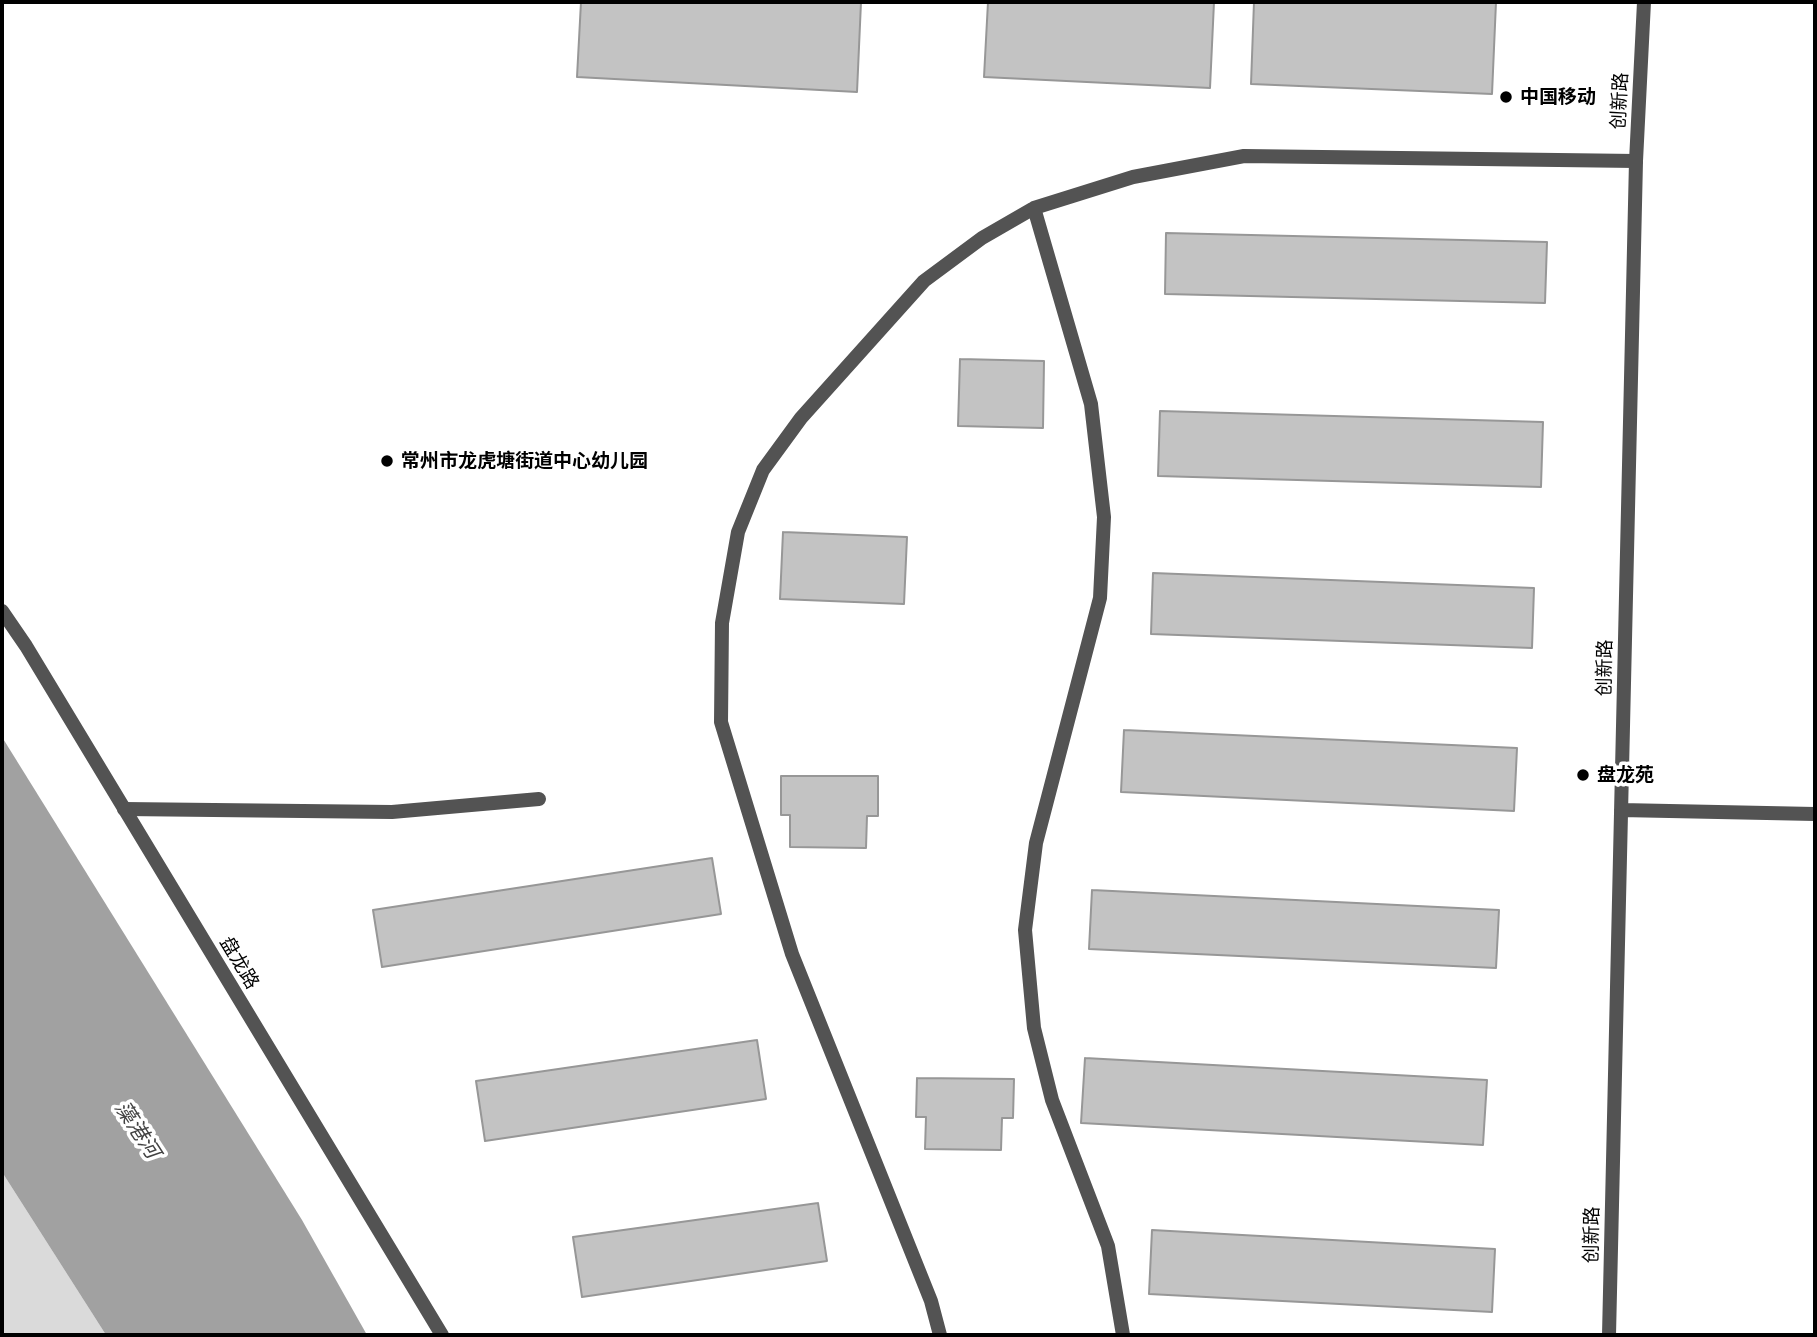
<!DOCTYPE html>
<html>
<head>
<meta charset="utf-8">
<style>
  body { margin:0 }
  #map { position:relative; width:1817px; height:1337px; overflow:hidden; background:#fff; font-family:Inter,sans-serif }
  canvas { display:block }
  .frame { position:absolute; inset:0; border:4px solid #000; pointer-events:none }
</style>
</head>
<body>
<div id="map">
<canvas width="1817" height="1337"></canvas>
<div class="frame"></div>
</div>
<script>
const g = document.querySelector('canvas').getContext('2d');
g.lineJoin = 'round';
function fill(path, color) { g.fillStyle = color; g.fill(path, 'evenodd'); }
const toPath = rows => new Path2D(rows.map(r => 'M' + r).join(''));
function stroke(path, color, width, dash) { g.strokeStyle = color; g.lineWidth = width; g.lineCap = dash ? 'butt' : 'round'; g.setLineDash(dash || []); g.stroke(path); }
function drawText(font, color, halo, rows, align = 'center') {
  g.font = font + ' Inter,"Noto Sans SC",sans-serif'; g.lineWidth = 7; g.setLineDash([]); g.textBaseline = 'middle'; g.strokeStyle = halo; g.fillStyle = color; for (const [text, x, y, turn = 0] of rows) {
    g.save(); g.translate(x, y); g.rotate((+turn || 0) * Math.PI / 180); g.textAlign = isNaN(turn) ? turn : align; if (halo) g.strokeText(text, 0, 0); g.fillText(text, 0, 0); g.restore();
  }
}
fill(toPath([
  [2,1172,106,1335,2,1335]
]), '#dadada');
fill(toPath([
  [2,737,302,1220,367,1335,106,1335,2,1172]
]), '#a1a1a1');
const building = toPath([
  [581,2,861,2,857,92,577,77,581,2],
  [988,2,1214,2,1210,88,984,77,988,2],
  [1254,2,1496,2,1492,94,1251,84,1254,2],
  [1166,233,1547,242,1545,303,1165,294,1166,233],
  [960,359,1044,361,1043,428,958,426,960,359],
  [1160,411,1543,422,1541,487,1158,476,1160,411],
  [783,532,907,537,904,604,780,599,783,532],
  [1153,573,1534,588,1532,648,1151,634,1153,573],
  [1124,730,1517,748,1514,811,1121,792,1124,730],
  [781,776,878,776,878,816,867,816,866,848,790,847,790,815,781,815,781,776],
  [712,858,721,914,382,967,373,910,712,858],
  [1092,890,1499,910,1496,968,1089,949,1092,890],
  [757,1040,766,1099,485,1141,476,1081,757,1040],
  [1085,1058,1487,1080,1483,1145,1081,1123,1085,1058],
  [917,1078,1014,1079,1013,1118,1002,1118,1001,1150,925,1149,926,1117,916,1117,917,1078],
  [818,1203,827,1261,582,1297,573,1237,818,1203],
  [1152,1230,1495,1249,1492,1312,1149,1294,1152,1230]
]);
fill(building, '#c3c3c3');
stroke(building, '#979797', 2);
stroke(toPath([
  [1034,208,1091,404,1104,517,1100,598,1036,843,1025,930,1034,1028,1052,1100,1108,1246,1123,1335],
  [124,809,392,812,539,799],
  [940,1335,931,1301,792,954,721,722,722,623,738,532,763,470,801,418,924,281,982,238,1034,208,1133,177,1244,156,1636,161]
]), '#535353', 14);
stroke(toPath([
  [2,611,26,646,442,1335],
  [1621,810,1815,814],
  [1609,1335,1636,161,1644,2]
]), '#535353', 14);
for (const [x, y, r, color] of [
  [1506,97,7,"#000"],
  [387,461,7,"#000"],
  [1583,775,7,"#000"]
]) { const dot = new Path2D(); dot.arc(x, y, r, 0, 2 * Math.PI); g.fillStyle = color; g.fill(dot); stroke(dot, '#fff', 2.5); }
drawText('bold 19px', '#000', '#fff', [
  ["中国移动",1520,97],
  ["常州市龙虎塘街道中心幼儿园",401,461],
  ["盘龙苑",1597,775]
], 'left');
drawText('19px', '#000', '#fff', [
  ["创新路",1620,101,-87],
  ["创新路",1605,668,-89],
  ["盘龙路",239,963,59],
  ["创新路",1592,1235,-89]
]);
drawText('italic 21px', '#424242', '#fff', [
  ["藻港河",137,1130,57]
]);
</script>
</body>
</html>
